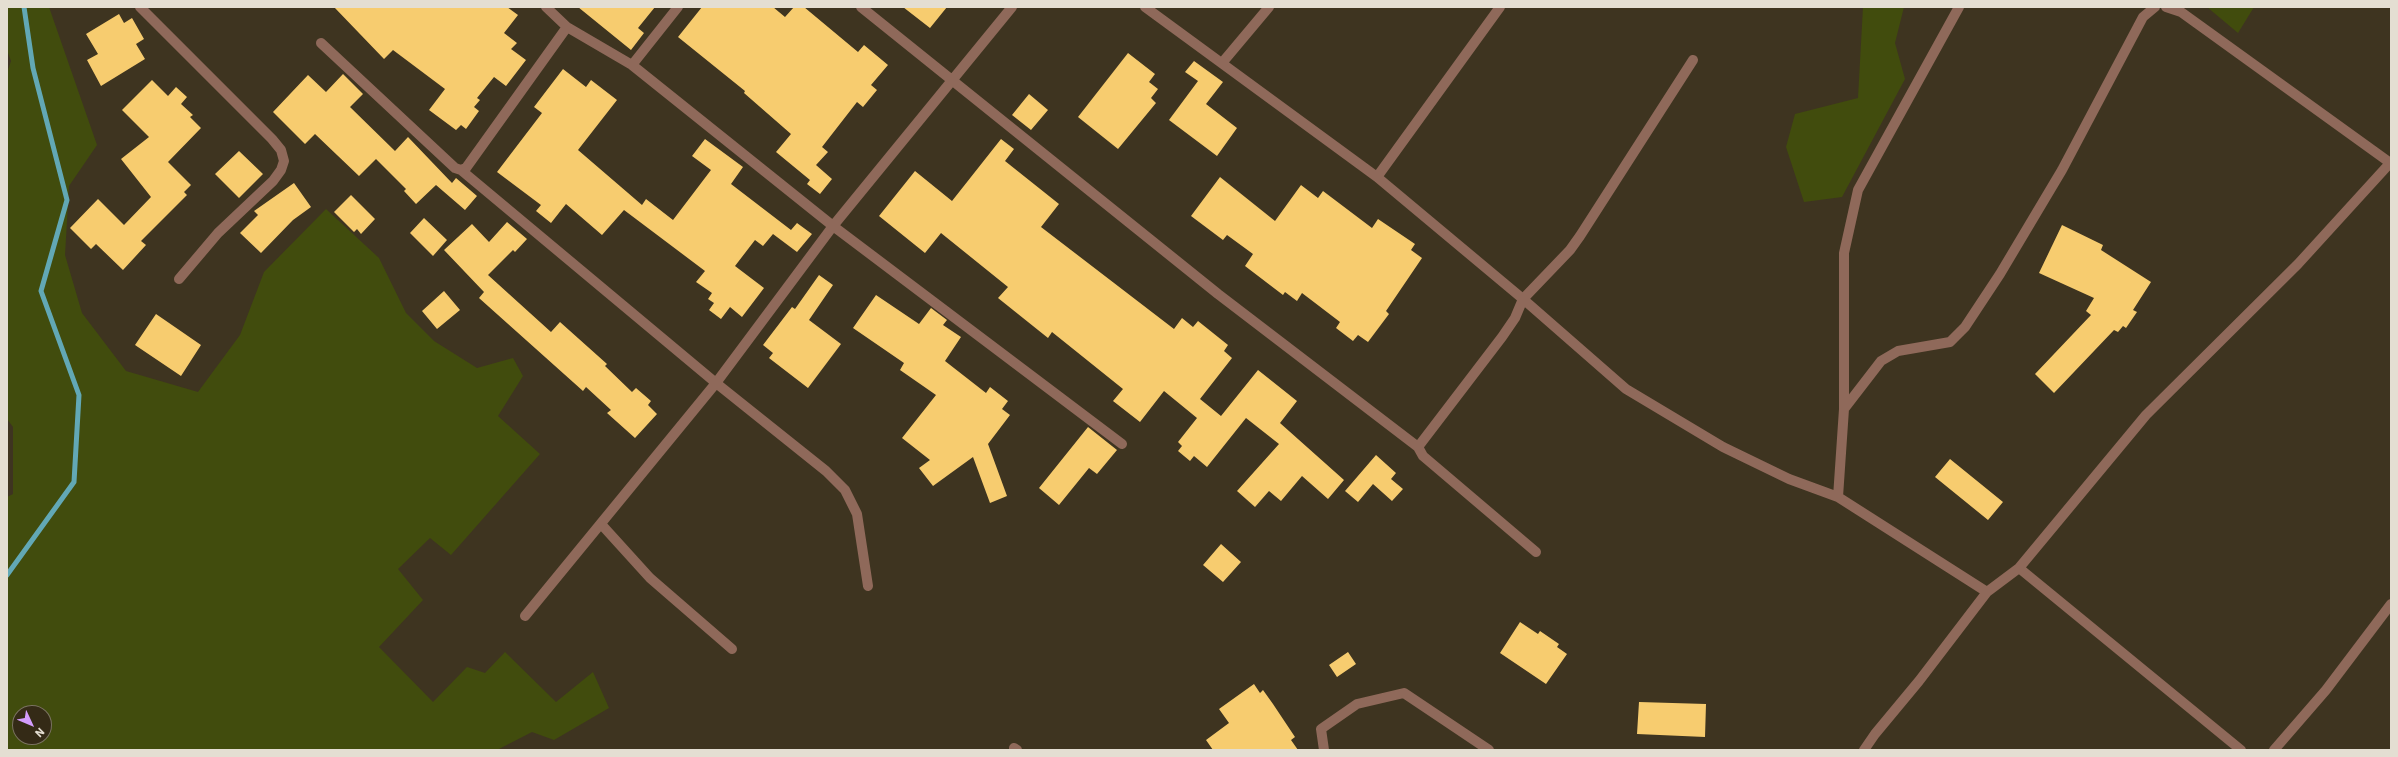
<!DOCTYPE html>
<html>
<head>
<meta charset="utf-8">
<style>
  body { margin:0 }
  #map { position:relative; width:2398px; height:757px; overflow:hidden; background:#3e3420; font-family:"IBM Plex Sans",sans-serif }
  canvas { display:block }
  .frame { position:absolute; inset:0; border:8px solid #e4ded2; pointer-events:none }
  .north { position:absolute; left:12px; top:705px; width:40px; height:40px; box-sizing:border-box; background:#342a16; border:1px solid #7a7261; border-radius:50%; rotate:134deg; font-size:11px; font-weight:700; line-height:16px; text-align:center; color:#e4ded2 }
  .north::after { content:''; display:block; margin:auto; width:14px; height:18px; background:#d39cfc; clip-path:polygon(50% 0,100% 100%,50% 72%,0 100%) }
</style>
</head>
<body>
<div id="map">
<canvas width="2398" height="757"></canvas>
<div class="frame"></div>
<div class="north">N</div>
</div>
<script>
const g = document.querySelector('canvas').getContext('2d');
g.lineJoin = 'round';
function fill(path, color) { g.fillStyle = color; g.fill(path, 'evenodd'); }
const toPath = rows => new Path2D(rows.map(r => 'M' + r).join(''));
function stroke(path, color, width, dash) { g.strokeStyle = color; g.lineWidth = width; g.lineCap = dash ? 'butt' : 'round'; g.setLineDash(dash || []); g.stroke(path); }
fill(toPath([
  [7,7,49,7,97,145,69,186,65,255,82,313,126,371,198,392,240,335,264,272,326,209,379,258,406,313,434,341,477,368,513,358,523,376,498,416,540,454,451,555,430,538,398,569,423,600,379,647,433,702,467,667,485,673,505,652,556,702,593,672,609,708,554,740,532,732,497,750,7,750,7,497,13,494,13,427,7,419,7,73,11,61,7,50],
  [20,713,44,713,44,737,20,737],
  [1863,7,1904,7,1895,43,1905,79,1842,197,1804,202,1786,147,1795,114,1858,98],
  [2207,7,2254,7,2238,33]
]), '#414c0d');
stroke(toPath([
  [7,575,74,482,79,395,41,291,67,200,33,68,24,7]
]), '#62a8b5', 5);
fill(toPath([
  [334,7,507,7,518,15,504,33,517,43,511,49,526,60,506,86,494,77,477,98,480,100,474,107,479,111,466,129,461,125,456,130,429,110,445,89,393,50,384,59],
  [578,7,655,7,638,28,644,33,631,50],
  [702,7,773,7,785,17,794,7,804,7,858,52,864,45,888,65,871,85,877,90,863,107,857,102,822,147,828,152,816,165,832,179,820,194,807,184,810,180,776,152,791,134,744,93,745,91,678,37],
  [903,7,947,7,930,28],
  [119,14,124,23,132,18,144,39,136,44,145,59,101,86,87,60,98,54,86,34],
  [1128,53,1155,74,1149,82,1158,89,1151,98,1156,103,1118,149,1078,117],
  [1194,61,1223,82,1206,104,1237,128,1217,156,1169,120,1198,81,1185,72],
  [563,69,586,87,591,80,617,100,578,150,642,205,646,199,673,220,711,170,692,156,705,139,743,167,731,184,791,230,797,223,812,234,797,252,773,234,763,246,755,240,735,266,764,288,742,317,730,307,721,319,709,310,714,303,708,299,712,293,696,282,705,271,624,210,602,235,566,204,551,223,536,211,541,205,497,172,542,113,534,107],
  [343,74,363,94,350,107,395,151,408,137,452,183,456,178,477,196,465,210,436,185,416,204,404,191,406,189,376,159,359,176,315,134,305,144,273,112,308,75,326,92],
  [152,80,168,96,176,87,187,97,181,104,193,115,190,117,201,128,168,162,191,185,184,192,187,195,141,241,146,245,123,270,96,244,91,249,70,228,98,199,124,225,151,197,121,159,149,137,122,110],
  [1029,94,1048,110,1031,130,1012,115],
  [1001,139,1014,149,1005,161,1059,204,1041,227,1174,329,1182,318,1193,327,1198,321,1228,345,1224,351,1232,358,1200,399,1221,416,1258,370,1297,401,1280,423,1344,480,1328,499,1302,476,1281,501,1269,491,1255,507,1237,491,1279,444,1246,418,1207,467,1194,456,1190,461,1178,451,1182,446,1178,442,1197,418,1164,391,1140,422,1113,401,1123,389,1052,332,1048,338,998,298,1008,287,941,233,925,253,879,216,915,171,952,201],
  [239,151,263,174,239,198,215,174],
  [1220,177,1275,221,1301,185,1318,198,1323,191,1372,228,1378,219,1415,244,1411,250,1422,258,1386,311,1389,314,1368,342,1358,335,1353,341,1336,328,1340,322,1302,293,1297,301,1285,292,1283,295,1245,266,1253,254,1227,235,1223,240,1191,216],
  [294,183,311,207,293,220,261,253,240,233,258,215,254,211],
  [351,195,375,219,361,234,357,229,354,232,334,212],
  [424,218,447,240,433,256,410,233],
  [507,222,527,239,515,252,513,250,488,275,551,332,560,322,607,364,605,366,632,392,636,388,651,401,648,405,657,414,635,438,607,413,611,410,586,387,583,391,479,298,484,292,444,250,472,224,489,242],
  [2062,225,2103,245,2101,250,2151,282,2133,310,2137,312,2126,328,2123,326,2118,332,2114,330,2054,393,2035,374,2091,315,2086,311,2094,298,2039,273],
  [819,275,833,285,809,320,841,344,808,388,769,358,773,353,763,345,792,307,795,309],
  [444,291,460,310,437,329,422,311],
  [876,295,919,324,931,308,947,320,943,325,961,337,945,361,986,393,990,387,1008,401,1002,409,1010,415,988,444,1007,496,990,503,973,457,933,486,919,468,930,460,902,438,936,395,900,370,904,363,853,328],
  [156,314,201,345,181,376,135,345],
  [1088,427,1117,450,1097,474,1089,468,1059,505,1039,488],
  [1376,455,1396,473,1391,479,1403,489,1392,501,1373,484,1358,502,1345,491],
  [1950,459,2003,502,1988,520,1935,477],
  [1221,544,1241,562,1223,582,1203,565],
  [1520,622,1538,634,1540,631,1559,644,1557,647,1567,654,1546,684,1500,653],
  [1348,652,1356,664,1337,677,1329,665],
  [1254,684,1260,693,1263,690,1273,704,1295,737,1291,740,1298,750,1213,750,1206,740,1229,723,1219,709],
  [1639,702,1706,704,1705,737,1637,734]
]), '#f7cc6f');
stroke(toPath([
  [140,7,272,139,281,150,284,161,281,170,273,181,218,233,179,279],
  [546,7,567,27,632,65,833,226,1122,444],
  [861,7,1218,294,1418,447],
  [1145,7,1377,177,1523,299,1626,389,1723,447,1789,479,1838,497,1987,592],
  [2166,7,2181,12,2389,162],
  [321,43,455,168,461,170,716,383,826,471,845,490,857,514,868,586],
  [1222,63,1269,7],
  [632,65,678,7],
  [461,170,466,168,567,27],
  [1377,177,1500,7],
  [1844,409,1881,361,1898,351,1950,342,1965,327,2000,274,2062,170,2143,17,2155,7],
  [1838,497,1844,409,1844,253,1858,190,1959,7],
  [601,524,650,578,732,649],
  [1536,552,1423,456,1418,447,1502,337,1515,318,1523,299,1570,250,1580,236,1693,60],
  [2019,568,2146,415,2298,264,2391,162],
  [525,616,716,383,833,226,1012,7],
  [1014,748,1017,750],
  [1324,750,1321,729,1357,704,1404,693,1489,750],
  [1864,750,1875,734,1919,681,1987,592,2019,568,2241,750],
  [2274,750,2326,690,2391,604]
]), '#8f695a', 10);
</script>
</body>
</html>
